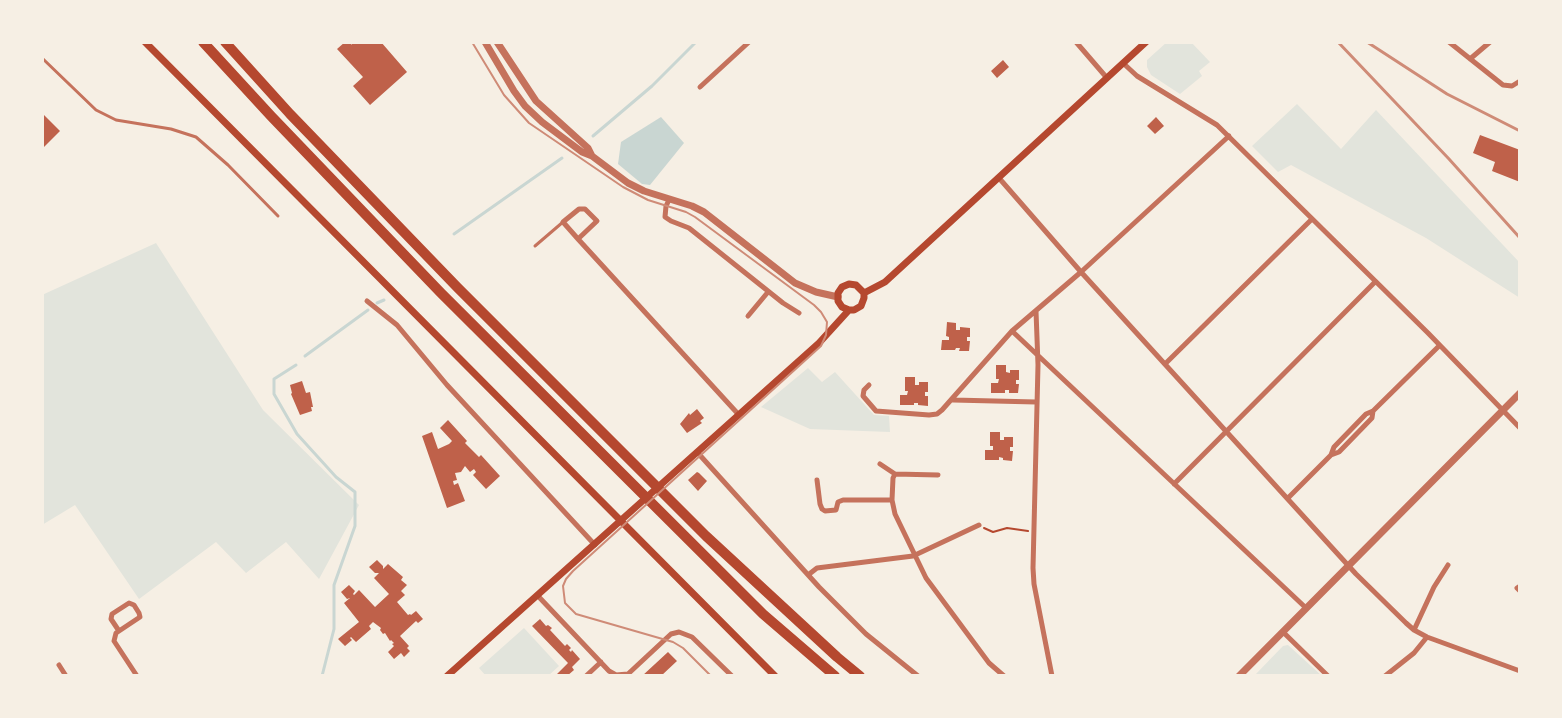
<!DOCTYPE html>
<html>
<head>
<meta charset="utf-8">
<style>
  body { margin:0 }
  #map { position:relative; width:1562px; height:718px; overflow:hidden; background:#f6efe4; font-family:Overpass,sans-serif }
  canvas { display:block }
  .frame { position:absolute; inset:0; border:44px solid #f6efe4; pointer-events:none }
</style>
</head>
<body>
<div id="map">
<canvas width="1562" height="718"></canvas>
<div class="frame"></div>
</div>
<script>
const g = document.querySelector('canvas').getContext('2d');
g.lineJoin = 'round';
function fill(path, color) { g.fillStyle = color; g.fill(path, 'evenodd'); }
const toPath = rows => new Path2D(rows.map(r => 'M' + r).join(''));
function stroke(path, color, width, dash) { g.strokeStyle = color; g.lineWidth = width; g.lineCap = dash ? 'butt' : 'round'; g.setLineDash(dash || []); g.stroke(path); }
fill(toPath([
  [1167,42,1191,42,1210,62,1199,71,1202,76,1180,94,1151,75,1147,67,1147,60],
  [1297,104,1341,149,1376,110,1520,263,1520,298,1426,238,1291,165,1278,172,1252,146],
  [156,243,263,410,359,505,319,579,286,542,246,573,216,542,139,599,75,505,42,525,42,295],
  [808,368,822,382,835,372,874,415,889,416,890,432,810,429,761,407],
  [524,628,559,666,548,676,486,676,479,668],
  [1288,645,1322,676,1254,676,1283,646]
]), '#e2e4dc');
fill(toPath([
  [661,117,684,143,650,185,642,184,618,164,621,142]
]), '#c9d6d2');
stroke(toPath([
  [593,136,652,86,696,42],
  [454,234,562,158],
  [377,303,384,300],
  [305,356,368,310],
  [296,365,274,379,274,394,297,434,336,477,355,492,355,526,334,585,334,629,322,676]
]), '#c9d6d2', 3);
fill(toPath([
  [345,42,349,42,352,45,351,42,381,42,407,72,370,105,353,86,363,77,337,49],
  [1003,60,1009,67,997,78,991,71],
  [42,113,60,131,42,149],
  [1156,117,1164,126,1155,134,1147,126],
  [1480,135,1520,150,1520,182,1492,171,1495,162,1473,153],
  [947,322,956,323,956,330,960,330,960,327,970,328,970,337,967,337,967,341,970,341,969,351,959,351,960,348,956,348,955,350,941,350,942,340,949,340,949,337,946,336],
  [996,365,1006,365,1006,372,1010,373,1010,370,1019,370,1019,380,1016,380,1016,384,1019,384,1018,393,1009,393,1009,390,1005,390,1005,393,991,393,991,383,998,383,999,379,996,379],
  [905,377,915,377,915,385,919,385,919,382,928,382,928,392,925,392,925,396,928,396,928,406,918,405,918,403,914,403,914,405,900,405,900,395,907,395,908,391,905,391],
  [302,381,306,393,310,392,313,407,311,407,312,411,300,415,291,394,292,393,290,385],
  [697,409,704,418,700,421,702,423,687,433,680,424,689,413,690,415],
  [448,420,467,441,465,443,479,457,481,455,500,476,486,489,473,475,476,472,474,469,470,472,465,466,461,472,455,473,457,480,453,481,454,485,458,483,465,501,447,508,422,436,432,432,438,449,449,444,452,441,440,428],
  [990,432,1000,432,1000,440,1004,440,1004,437,1013,437,1013,447,1010,447,1010,451,1013,451,1012,461,1003,460,1003,458,999,457,999,460,985,460,985,450,993,450,993,446,990,446],
  [697,472,699,473,707,481,698,491,688,480],
  [377,560,383,566,383,569,388,564,403,577,401,580,407,585,401,591,405,595,397,602,408,615,410,614,411,615,416,611,423,619,418,623,416,621,400,636,409,646,407,648,410,651,404,657,401,653,394,659,388,652,394,646,392,644,394,643,391,640,390,641,385,633,383,634,380,630,381,628,373,622,369,626,371,629,356,642,351,637,350,638,352,640,345,646,338,639,359,622,344,603,350,598,347,599,341,592,349,585,355,591,353,594,354,595,359,590,375,607,389,594,374,578,379,573,375,573,369,567],
  [540,619,546,626,548,625,552,628,550,630,565,646,567,644,571,648,569,650,571,652,572,650,580,659,572,667,574,670,567,676,555,676,568,663,532,626],
  [668,652,677,661,661,676,642,676]
]), '#bf614a');
stroke(toPath([
  [984,528,993,532,1007,528,1028,531]
]), '#b5482f', 2);
stroke(toPath([
  [42,58,96,110,116,120,171,129,196,137,228,165,278,216],
  [535,246,563,222]
]), '#c5725c', 3);
stroke(toPath([
  [1076,42,1107,78],
  [1449,42,1503,85,1512,86,1520,81],
  [1470,59,1490,42],
  [1123,63,1137,76,1217,125,1428,333,1520,428],
  [700,87,749,42],
  [999,178,1081,272,1356,574,1406,623,1414,630,1427,637,1520,671],
  [669,200,666,206,665,217,671,221,689,228,783,303,799,313],
  [578,239,597,221,585,209,579,209,563,222,578,239,739,415],
  [367,301,397,325,447,385,595,545],
  [1036,311,1038,365,1033,568,1034,584,1052,676],
  [748,316,768,292],
  [1012,331,1306,608],
  [1165,364,1312,219],
  [869,385,864,390,863,396,876,411,929,415,937,414,942,410,1012,331,1081,272,1229,136],
  [953,400,1036,402],
  [1373,411,1439,346],
  [697,452,819,587,866,634,918,676],
  [880,464,895,474],
  [938,475,895,474,893,478,892,500,895,514,926,578,989,663,1004,676],
  [817,480,820,504,822,509,825,511,836,510,838,502,843,500,892,500],
  [1174,484,1375,282],
  [1288,498,1331,455,1334,447,1366,414,1373,411,1372,418,1339,452,1331,455],
  [808,575,817,568,913,556,979,525],
  [1520,586,1517,588,1520,591],
  [538,596,609,671,616,675,628,674,671,634,679,632,692,637,732,676],
  [1414,630,1434,587,1448,565],
  [119,631,111,619,112,614,129,603,134,605,139,613,140,617,116,633,114,641,137,676],
  [1283,632,1328,676],
  [59,665,66,676],
  [586,676,601,662],
  [1385,676,1414,653,1427,637]
]), '#c5725c', 5);
stroke(toPath([
  [485,42,514,91,525,106,542,122,582,152,592,156,628,183,644,191,692,206,704,212,795,283,816,292,838,297],
  [497,42,536,101,588,148,592,156],
  [1239,676,1520,393]
]), '#c5725c', 7);
stroke(toPath([
  [145,42,775,676],
  [864,293,885,282,1146,42],
  [849,310,842,307,838,301,838,293,842,287,849,284,856,285,864,293],
  [849,310,854,310,861,306,864,298,864,293],
  [447,676,819,343,849,310]
]), '#b5482f', 7);
stroke(toPath([
  [203,42,271,116,441,293,763,614,835,676],
  [225,42,290,114,457,287,706,536,837,657,860,676]
]), '#b5482f', 10);
stroke(toPath([
  [472,42,504,95,529,123,623,187,648,200,686,212,695,217,814,305,821,312,827,322,826,335,821,346,573,571,566,579,563,586,565,603,576,614,673,642,683,648,711,676]
]), '#cf8b77', 2);
stroke(toPath([
  [1338,42,1449,159,1520,238],
  [1367,42,1447,94,1520,131]
]), '#cf8b77', 3);
</script>
</body>
</html>
